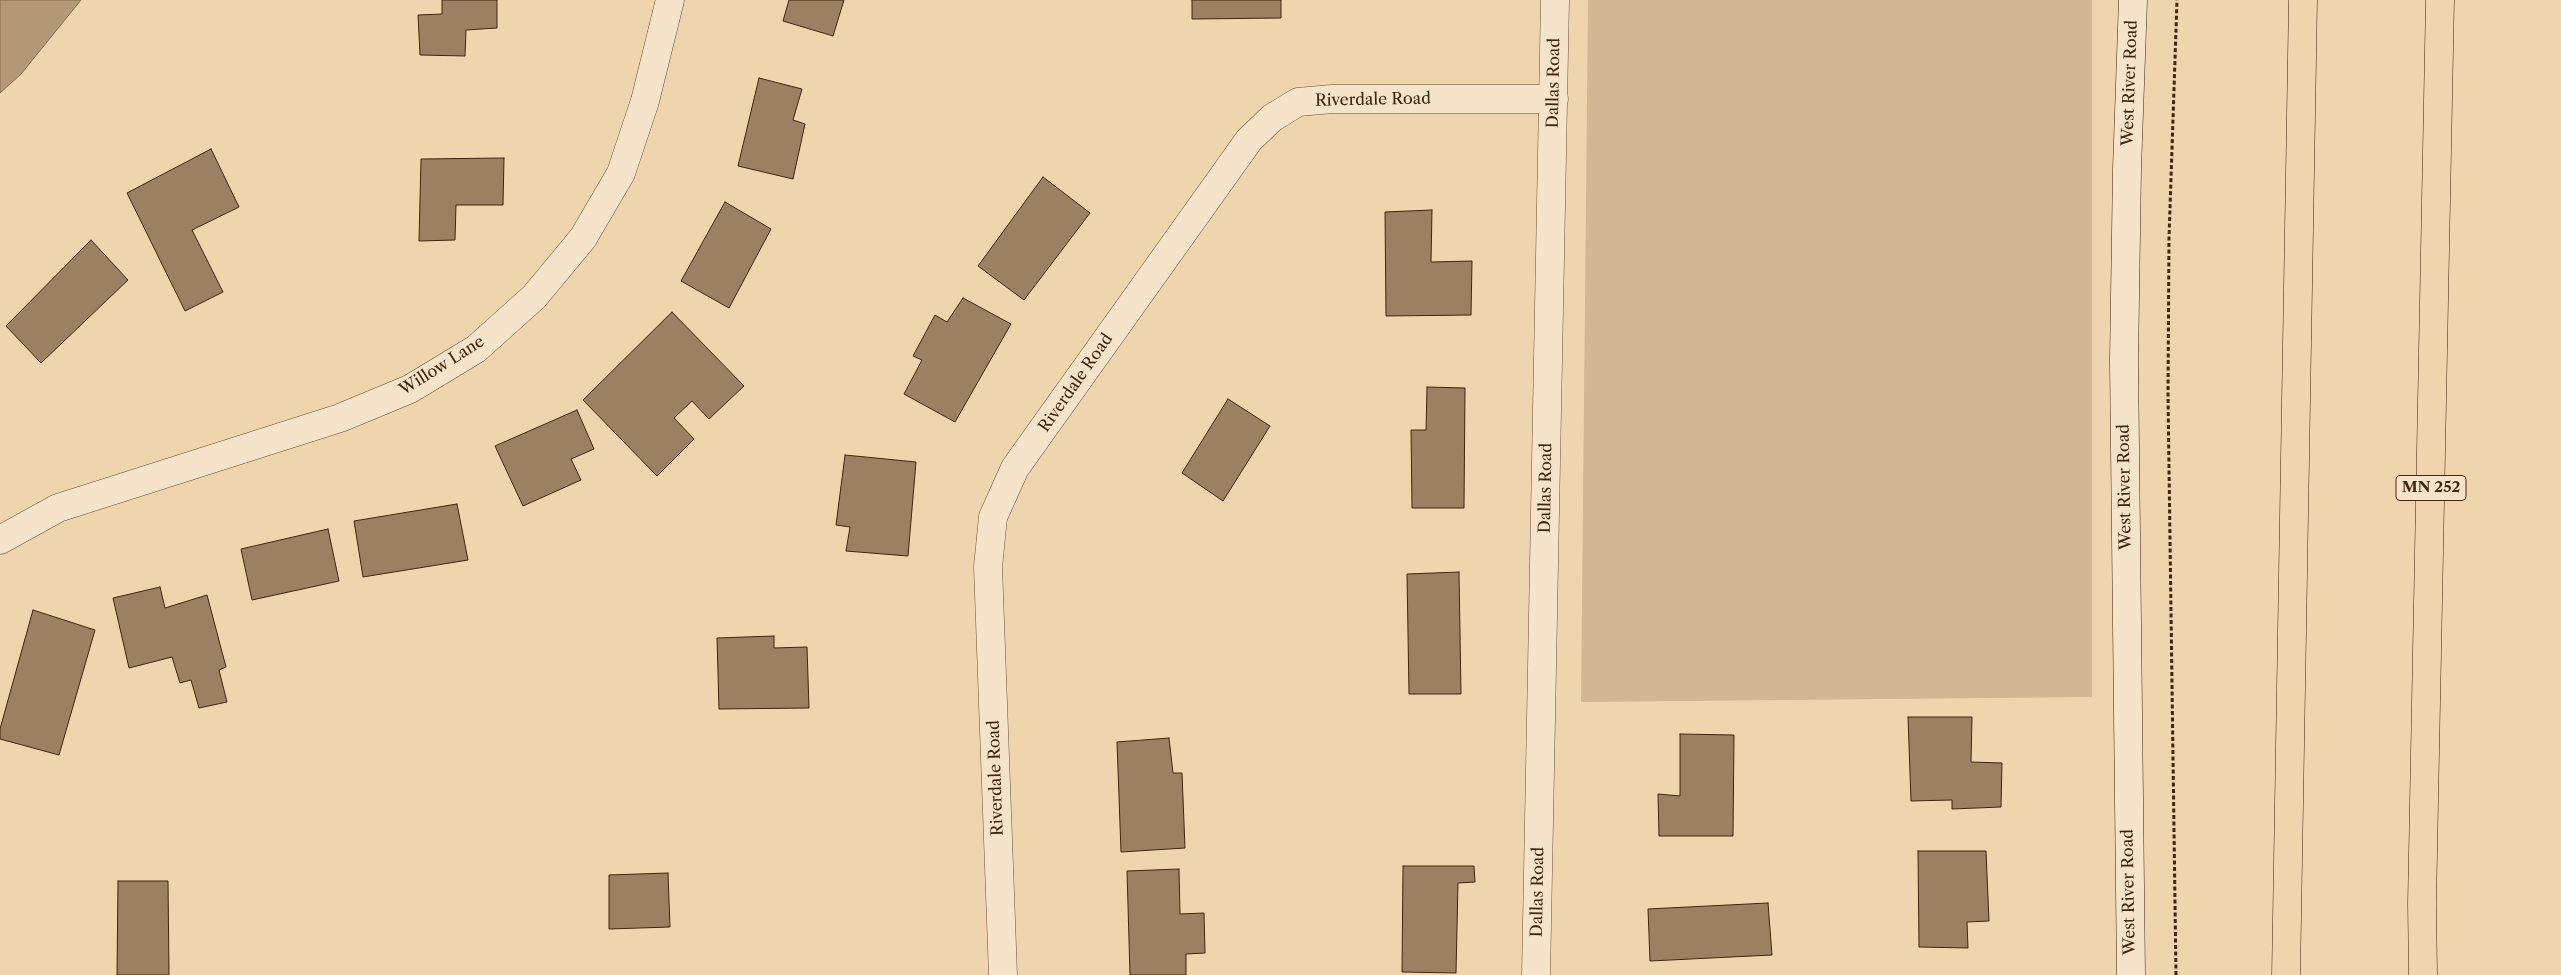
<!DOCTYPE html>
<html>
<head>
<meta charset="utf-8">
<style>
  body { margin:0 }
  canvas { display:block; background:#efd5ad }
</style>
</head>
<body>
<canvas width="2561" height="975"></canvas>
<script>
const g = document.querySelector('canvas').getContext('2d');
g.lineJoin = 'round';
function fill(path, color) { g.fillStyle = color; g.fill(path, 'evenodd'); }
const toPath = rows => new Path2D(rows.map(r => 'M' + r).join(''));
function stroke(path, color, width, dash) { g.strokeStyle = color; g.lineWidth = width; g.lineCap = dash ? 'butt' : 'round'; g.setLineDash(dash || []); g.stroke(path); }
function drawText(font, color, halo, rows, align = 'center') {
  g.font = font + ' "Libre Caslon Text",serif'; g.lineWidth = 4.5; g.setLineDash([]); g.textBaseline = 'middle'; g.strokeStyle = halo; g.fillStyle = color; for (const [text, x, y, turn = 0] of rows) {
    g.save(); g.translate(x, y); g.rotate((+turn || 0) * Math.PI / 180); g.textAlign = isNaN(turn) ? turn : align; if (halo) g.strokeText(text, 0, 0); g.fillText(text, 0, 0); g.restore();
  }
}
fill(toPath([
  [1588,0,2092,0,2092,697,1581,702]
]), '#d1b792');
const water = toPath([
  [0,0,81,0,21,74,0,93,0,0]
]);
fill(water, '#b49977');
stroke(water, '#866b4d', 1);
const building = toPath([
  [442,0,497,0,497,28,466,30,465,56,420,55,418,15,442,14,442,0],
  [789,0,844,0,833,36,783,21,789,0],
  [1192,0,1281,0,1281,18,1192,19,1192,0],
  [759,78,802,89,793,120,805,124,793,179,738,166,759,78],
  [211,149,239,207,192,230,223,292,185,311,127,193,211,149],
  [504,158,503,205,456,205,455,240,419,241,421,159,504,158],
  [1043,177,1090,213,1024,300,978,266,1043,177],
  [725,202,771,229,729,308,681,281,725,202],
  [1432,210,1431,262,1472,261,1471,315,1386,316,1385,212,1432,210],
  [91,240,128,280,41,363,6,326,91,240],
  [963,298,1011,324,955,422,904,394,922,360,913,356,935,315,947,322,963,298],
  [672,312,744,386,709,419,692,401,674,418,694,439,657,476,583,400,672,312],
  [1427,387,1465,388,1464,508,1412,508,1411,430,1426,430,1427,387],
  [1228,399,1270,426,1223,501,1182,473,1228,399],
  [577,410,594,449,571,459,581,480,523,506,495,446,577,410],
  [845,455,916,462,908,556,846,551,850,527,836,525,845,455],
  [457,504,468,560,363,577,354,521,457,504],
  [328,529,339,581,252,600,241,549,328,529],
  [1459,572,1461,694,1409,694,1407,574,1459,572],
  [160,587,165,608,207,595,226,667,219,670,227,702,199,708,191,680,180,683,172,657,129,668,113,598,160,587],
  [33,610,95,630,59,755,0,739,0,729,33,610],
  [774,636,774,648,807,647,809,708,719,709,717,638,774,636],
  [1908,717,1972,717,1971,762,2002,763,2001,807,1952,809,1952,800,1911,801,1908,717],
  [1680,734,1734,735,1733,836,1659,836,1658,794,1680,796,1680,734],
  [1169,738,1173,773,1182,773,1185,848,1121,852,1117,742,1169,738],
  [1918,851,1986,851,1989,921,1967,922,1968,948,1919,947,1918,851],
  [1403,866,1474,866,1475,882,1458,883,1456,973,1402,972,1403,866],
  [1179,869,1180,914,1204,913,1205,953,1186,954,1186,975,1130,975,1127,871,1179,869],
  [668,873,670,927,609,929,609,875,668,873],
  [118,881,168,881,169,975,117,975,118,881],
  [1768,903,1772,955,1650,961,1648,909,1768,903]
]);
fill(building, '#9b8161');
stroke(building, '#40250f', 1);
const street = toPath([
  [0,540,58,508,340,418,410,389,476,349,534,297,583,238,621,173,645,101,670,0],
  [1003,975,988,567,993,517,1015,468,1249,140,1272,118,1298,102,1332,99,1554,99],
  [1536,975,1555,0]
]);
const secondary = toPath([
  [2131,975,2124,361,2127,169,2133,0]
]);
const highway = toPath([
  [2286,975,2303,0],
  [2423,975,2422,903,2440,0]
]);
stroke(street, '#6c5136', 29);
stroke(secondary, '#40250f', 29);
stroke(highway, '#40250f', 29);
stroke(toPath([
  [2176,975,2168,394,2169,238,2177,0]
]), '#40250f', 3, [4, 2.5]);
stroke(street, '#f5e4ca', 28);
stroke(secondary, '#f5e4ca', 28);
stroke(highway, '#efd5ad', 28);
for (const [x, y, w] of [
  [2431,488,70]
]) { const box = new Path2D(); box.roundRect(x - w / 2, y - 12.5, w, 25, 4); g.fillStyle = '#f5e4ca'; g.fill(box); stroke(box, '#40250f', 1); }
drawText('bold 15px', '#40250f', null, [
  ["MN 252",2431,488]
]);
drawText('16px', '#40250f', '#f5e4ca', [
  ["Dallas Road",1554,83,-89],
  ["West River Road",2130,83,-88],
  ["Riverdale Road",1373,100,-1],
  ["Willow Lane",442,366,-32],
  ["Riverdale Road",1076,383,-55],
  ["West River Road",2125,487,-91],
  ["Dallas Road",1546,488,-89],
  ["Riverdale Road",996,778,-92],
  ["Dallas Road",1538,892,-89],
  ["West River Road",2129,892,-91]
]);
</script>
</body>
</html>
